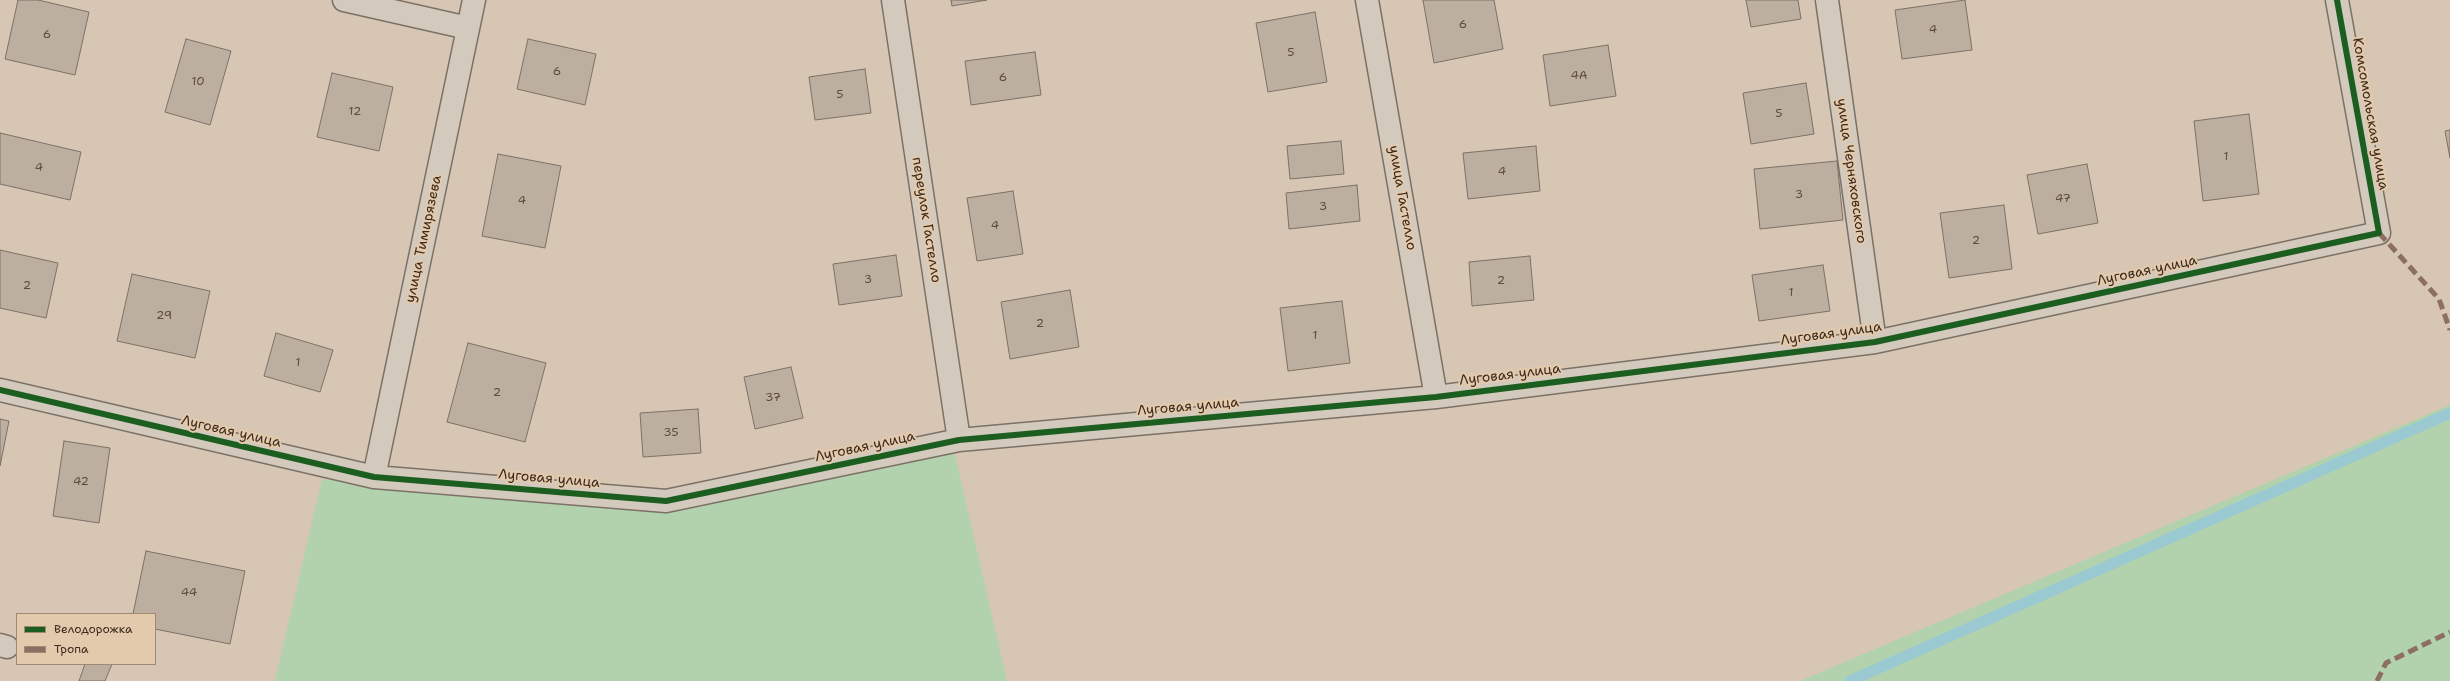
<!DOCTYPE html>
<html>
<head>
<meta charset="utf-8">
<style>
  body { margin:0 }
  #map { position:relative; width:2450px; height:681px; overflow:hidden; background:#d6c6b3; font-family:"Shantell Sans",sans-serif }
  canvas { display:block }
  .legend { position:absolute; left:16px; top:613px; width:140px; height:52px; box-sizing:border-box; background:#e4caac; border:1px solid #a08a73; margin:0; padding:5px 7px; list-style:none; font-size:12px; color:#3b2a1e }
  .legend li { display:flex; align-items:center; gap:8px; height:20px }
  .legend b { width:20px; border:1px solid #a08a73 }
</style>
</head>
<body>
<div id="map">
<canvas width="2450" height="681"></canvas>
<ul class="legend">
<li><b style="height:5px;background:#1b5e20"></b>Велодорожка</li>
<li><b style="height:5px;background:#8d6e63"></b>Тропа</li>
</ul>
</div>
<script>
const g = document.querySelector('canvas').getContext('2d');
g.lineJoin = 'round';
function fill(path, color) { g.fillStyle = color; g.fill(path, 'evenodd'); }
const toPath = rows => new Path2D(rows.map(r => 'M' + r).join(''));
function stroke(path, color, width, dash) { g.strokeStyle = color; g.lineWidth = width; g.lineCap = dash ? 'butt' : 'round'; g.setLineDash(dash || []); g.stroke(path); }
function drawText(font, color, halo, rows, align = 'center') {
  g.font = font + ' "Shantell Sans",sans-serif'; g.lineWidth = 4; g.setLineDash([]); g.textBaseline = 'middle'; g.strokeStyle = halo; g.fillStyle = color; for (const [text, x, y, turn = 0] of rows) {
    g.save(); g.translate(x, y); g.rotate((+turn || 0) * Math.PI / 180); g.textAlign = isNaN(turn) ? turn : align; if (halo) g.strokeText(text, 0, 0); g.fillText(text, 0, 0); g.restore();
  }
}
fill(toPath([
  [2450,405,2450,681,1800,681],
  [954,450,1007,681,275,681,322,479,669,513]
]), '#b2d2ad');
stroke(toPath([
  [1850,681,2450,413]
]), '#9ac9d2', 11);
const building = toPath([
  [18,0,38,0,89,12,75,75,5,59,18,0],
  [951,0,987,0,952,6,951,0],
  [1423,0,1494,0,1503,49,1434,63,1423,0],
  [1746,0,1798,0,1801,19,1751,27,1746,0],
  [1965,0,1972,50,1902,59,1895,10,1965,0],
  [1315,12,1327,82,1268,92,1256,23,1315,12],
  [186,39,231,51,210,125,165,112,186,39],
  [528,39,596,54,585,105,517,89,528,39],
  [1608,45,1616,96,1550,106,1543,55,1608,45],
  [1035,52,1041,95,971,105,965,61,1035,52],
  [865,69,871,113,815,120,809,77,865,69],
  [332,73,393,87,379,151,317,137,332,73],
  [1806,83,1814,134,1751,144,1743,93,1806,83],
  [2249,114,2259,194,2203,201,2194,121,2249,114],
  [2450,130,2450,158,2445,131,2450,130],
  [0,133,81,152,70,200,0,184,0,133],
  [1341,141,1344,174,1290,179,1287,146,1341,141],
  [1536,146,1540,191,1468,199,1463,153,1536,146],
  [498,154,561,166,545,248,482,236,498,154],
  [1837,161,1843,220,1760,229,1754,169,1837,161],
  [2087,164,2098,223,2038,234,2027,175,2087,164],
  [1357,185,1360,221,1289,229,1286,193,1357,185],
  [1013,191,1023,254,977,261,967,198,1013,191],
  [2004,205,2012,269,1949,278,1940,213,2004,205],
  [0,250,58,263,46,318,0,308,0,250],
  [896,255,902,296,839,305,833,264,896,255],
  [1530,256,1534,300,1472,306,1469,262,1530,256],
  [1823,265,1830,311,1759,321,1752,275,1823,265],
  [132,274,210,291,195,358,117,341,132,274],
  [1070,290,1079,347,1010,359,1001,302,1070,290],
  [1342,301,1350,363,1288,371,1280,308,1342,301],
  [276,333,333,350,320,392,264,376,276,333],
  [468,343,546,363,525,442,447,422,468,343],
  [791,367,803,418,755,429,744,377,791,367],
  [698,409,701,453,643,457,640,413,698,409],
  [0,419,9,421,0,466,0,419],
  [64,441,110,448,99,523,53,516,64,441],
  [146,551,245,571,230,644,155,629,155,614,133,614,146,551],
  [85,664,112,664,105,681,79,681,85,664]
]);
fill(building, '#bdafa0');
stroke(building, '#7c7166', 1);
const street = toPath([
  [344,0,468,28],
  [893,0,959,440],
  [1367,0,1436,397],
  [1827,0,1875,342],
  [0,390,374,477,666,501,959,440,1436,397,1875,342,2379,233,2337,0],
  [374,477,474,0],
  [0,645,7,647]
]);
stroke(street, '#7c7166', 25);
stroke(street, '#d3c9bc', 22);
stroke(toPath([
  [2379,233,2439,299,2450,330],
  [2377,681,2386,663,2450,632]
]), '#8d6e63', 5, [10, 5]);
stroke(toPath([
  [0,390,374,477,666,501,959,440,1436,397,1875,342,2379,233,2337,0]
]), '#1b5e20', 6);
drawText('12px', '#5c4b3e', null, [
  ["6",1463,25],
  ["4",1933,30],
  ["6",47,35],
  ["5",1291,53],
  ["6",557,72],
  ["4А",1579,76],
  ["6",1003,78],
  ["10",198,82],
  ["5",840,95],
  ["12",355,112],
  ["5",1779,114],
  ["1",2226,157],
  ["4",39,168],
  ["4",1502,172],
  ["3",1799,195],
  ["47",2063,199],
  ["4",522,201],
  ["3",1323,207],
  ["4",995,226],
  ["2",1976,241],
  ["3",868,280],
  ["2",1501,281],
  ["2",27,286],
  ["1",1791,293],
  ["29",164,316],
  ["2",1040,324],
  ["1",1315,336],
  ["1",298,363],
  ["2",497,393],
  ["37",773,398],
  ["35",671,433],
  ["42",81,482],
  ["44",189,593]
]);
drawText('14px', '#3b2a1e', '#e4caac', [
  ["Комсомольская улица",2370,114,80],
  ["улица Черняховского",1851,171,82],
  ["улица Гастелло",1402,198,80],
  ["переулок Гастелло",926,220,81],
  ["улица Тимирязева",424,239,-78],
  ["Луговая улица",2147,271,-12],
  ["Луговая улица",1831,334,-8],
  ["Луговая улица",1510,375,-7],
  ["Луговая улица",1188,407,-5],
  ["Луговая улица",231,432,13],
  ["Луговая улица",865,447,-12],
  ["Луговая улица",549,479,5]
]);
</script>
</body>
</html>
